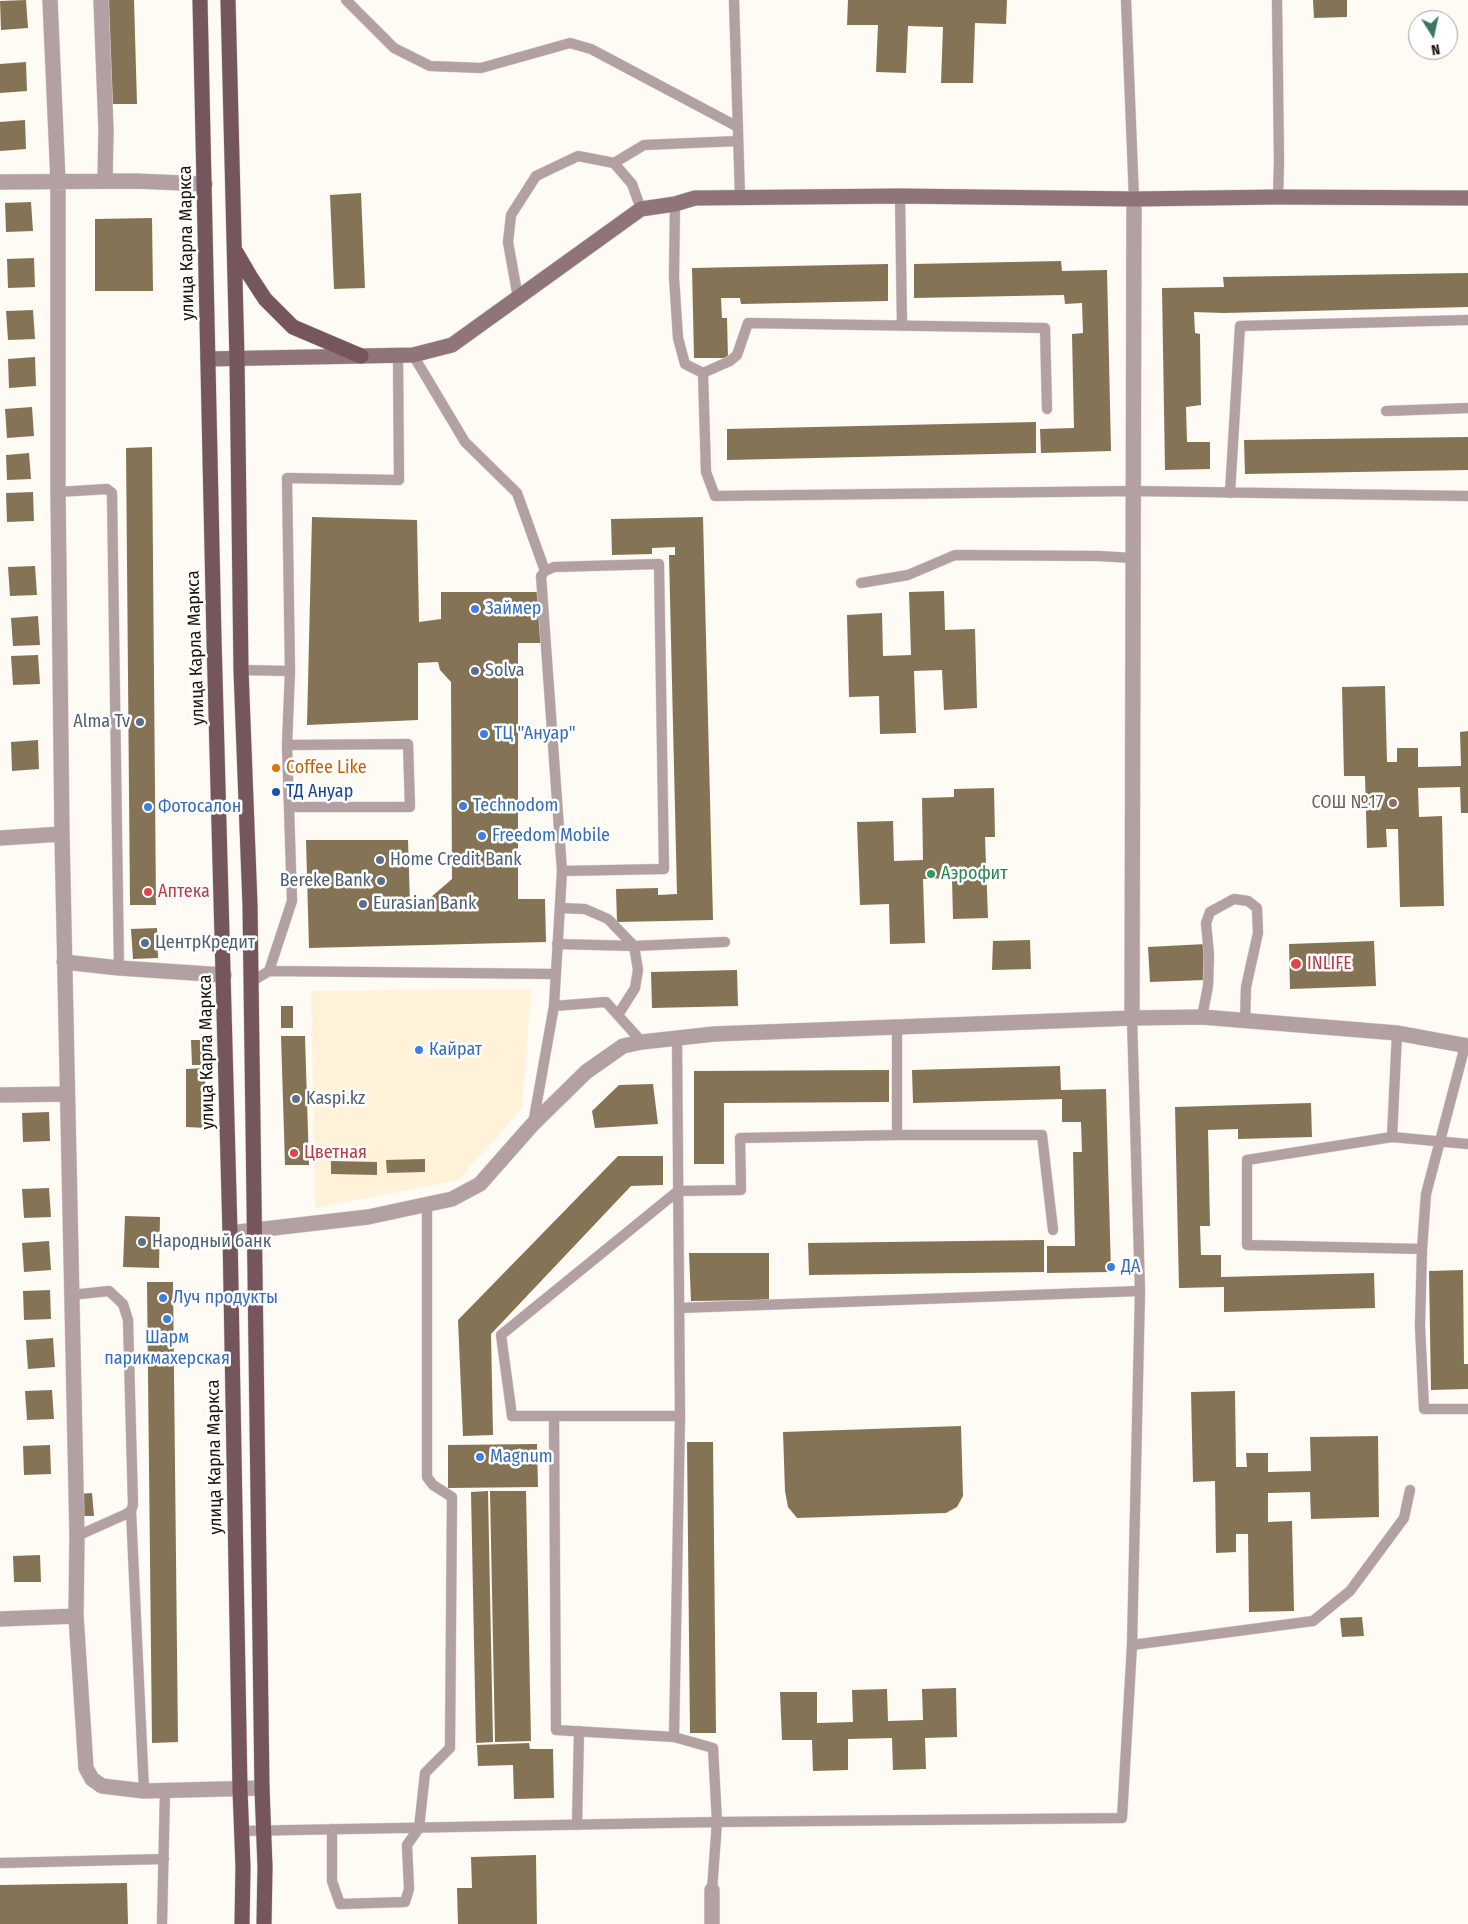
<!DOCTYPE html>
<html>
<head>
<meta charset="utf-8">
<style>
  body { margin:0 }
  #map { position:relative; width:1468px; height:1924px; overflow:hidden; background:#fefaf4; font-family:"Fira Sans Condensed",sans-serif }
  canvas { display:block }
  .north { position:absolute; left:1408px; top:10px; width:50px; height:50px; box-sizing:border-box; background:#fff; border:1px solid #a3a19c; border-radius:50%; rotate:170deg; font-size:14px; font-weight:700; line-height:20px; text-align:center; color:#1a1307 }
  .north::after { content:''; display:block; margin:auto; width:18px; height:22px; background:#3b7660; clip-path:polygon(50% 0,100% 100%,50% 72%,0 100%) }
</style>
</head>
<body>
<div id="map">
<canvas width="1468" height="1924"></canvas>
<div class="north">N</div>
</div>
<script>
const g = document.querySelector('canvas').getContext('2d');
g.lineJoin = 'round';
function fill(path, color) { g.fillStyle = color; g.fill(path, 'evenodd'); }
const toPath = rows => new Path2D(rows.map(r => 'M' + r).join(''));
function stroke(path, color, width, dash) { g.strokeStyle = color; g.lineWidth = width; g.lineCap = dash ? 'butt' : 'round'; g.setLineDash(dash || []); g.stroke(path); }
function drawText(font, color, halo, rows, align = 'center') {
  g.font = font + ' "Fira Sans Condensed",sans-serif'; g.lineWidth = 5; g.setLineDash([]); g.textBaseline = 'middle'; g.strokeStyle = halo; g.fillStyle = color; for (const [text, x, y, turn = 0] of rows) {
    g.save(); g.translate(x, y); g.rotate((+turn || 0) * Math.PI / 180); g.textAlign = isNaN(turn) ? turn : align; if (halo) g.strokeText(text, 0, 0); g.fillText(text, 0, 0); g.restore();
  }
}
fill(toPath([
  [531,989,522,1109,458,1180,315,1208,311,991]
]), '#fff2d9');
fill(toPath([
  [26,0,28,28,1,30,0,1],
  [108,0,134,0,137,104,111,104],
  [848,0,1007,0,1006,24,975,23,973,83,941,83,943,27,908,26,906,73,876,72,878,25,847,25],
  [1313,0,1347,0,1347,17,1314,18],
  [26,62,27,91,0,93,0,64],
  [25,120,26,149,0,151,0,122],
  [361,193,365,288,334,289,330,195],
  [31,202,33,231,6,232,5,203],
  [152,218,153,291,95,291,95,219],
  [34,258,35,287,8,288,7,259],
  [1061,261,1062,271,1107,270,1111,451,1041,453,1040,429,1074,428,1072,334,1083,333,1082,303,1065,304,1064,295,914,298,914,264],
  [888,264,888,301,741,304,740,298,721,298,722,318,727,318,728,358,694,358,692,268],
  [1468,273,1468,307,1224,313,1194,312,1195,333,1200,334,1201,405,1186,407,1187,442,1210,442,1210,469,1165,470,1162,288,1224,287,1223,277],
  [33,310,35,339,8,340,6,311],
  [35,357,36,386,9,388,8,359],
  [32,407,34,436,7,438,5,409],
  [1036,422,1036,453,727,460,727,429],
  [1468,437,1468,470,1245,474,1244,440],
  [152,447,156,905,130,905,126,448],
  [29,453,31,479,7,480,6,455],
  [33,492,34,521,7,522,6,493],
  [312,517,417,520,419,622,441,619,441,592,541,592,541,643,518,643,518,899,545,899,546,942,309,948,306,840,408,840,410,904,423,904,452,879,451,682,440,670,438,662,418,663,418,720,307,725],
  [703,517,713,920,617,922,616,889,658,888,658,895,677,894,669,555,675,555,675,547,652,548,652,554,612,555,611,519],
  [35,566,37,595,10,596,8,567],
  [944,591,945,630,975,629,977,708,944,710,942,670,914,671,916,733,880,734,879,696,849,697,847,615,882,613,883,656,911,655,909,592],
  [38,616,40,645,13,646,11,618],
  [38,655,40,684,13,685,11,656],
  [1385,686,1387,762,1397,762,1397,748,1418,748,1418,767,1461,766,1460,732,1468,731,1468,813,1461,813,1460,787,1418,788,1419,817,1442,816,1444,906,1400,907,1398,829,1386,829,1387,847,1367,848,1365,776,1344,776,1342,687],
  [38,740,39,769,12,771,11,742],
  [994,788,995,837,985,837,988,918,953,919,952,878,923,879,925,943,890,944,889,904,860,905,857,822,893,821,894,861,923,860,922,798,954,797,954,789],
  [157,928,158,958,133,959,131,929],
  [1030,940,1031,969,992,970,993,941],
  [1374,941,1376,986,1290,989,1289,944],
  [1206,944,1205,980,1150,982,1148,947],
  [737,970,738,1006,652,1008,651,972],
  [281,1006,293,1006,293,1028,281,1028],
  [281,1036,305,1036,309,1165,285,1165],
  [191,1040,206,1040,207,1065,192,1065],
  [1060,1066,1061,1090,1106,1089,1111,1272,1047,1273,1047,1246,1075,1246,1073,1152,1082,1152,1081,1122,1062,1122,1062,1099,913,1103,912,1070],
  [205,1068,206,1128,186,1127,186,1069],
  [889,1070,889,1102,724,1103,724,1164,694,1164,694,1071],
  [653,1084,658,1124,595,1128,592,1111,619,1085],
  [1311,1103,1312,1137,1238,1139,1238,1129,1208,1130,1210,1226,1200,1226,1201,1255,1221,1255,1221,1277,1374,1273,1375,1308,1224,1312,1224,1287,1179,1288,1175,1107],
  [49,1112,50,1141,23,1142,22,1113],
  [618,1156,663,1156,663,1185,631,1186,491,1334,493,1435,463,1436,458,1320],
  [425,1159,425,1172,387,1173,386,1160],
  [331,1161,377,1162,377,1175,331,1174],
  [49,1188,51,1217,24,1218,22,1189],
  [125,1216,160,1217,159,1268,123,1267],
  [1044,1240,1044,1272,809,1275,808,1243],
  [49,1241,51,1270,24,1272,22,1243],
  [689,1253,769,1253,769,1300,691,1301],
  [1463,1270,1464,1364,1468,1364,1468,1389,1431,1390,1429,1271],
  [147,1282,173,1282,178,1742,152,1743],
  [50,1290,51,1319,24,1320,23,1291],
  [53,1338,55,1367,28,1369,26,1340],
  [52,1390,54,1419,27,1420,25,1391],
  [1235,1391,1236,1467,1247,1467,1246,1453,1268,1453,1268,1472,1311,1471,1310,1437,1378,1436,1379,1517,1311,1519,1310,1492,1268,1493,1268,1522,1292,1521,1294,1611,1249,1612,1248,1534,1236,1534,1236,1552,1216,1553,1215,1481,1193,1482,1191,1392],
  [961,1426,963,1496,957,1507,946,1513,797,1518,788,1507,785,1491,783,1432],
  [687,1442,713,1442,716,1733,690,1733],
  [537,1444,538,1487,448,1488,448,1445],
  [50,1445,51,1474,24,1475,23,1446],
  [488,1491,493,1742,476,1743,471,1492],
  [490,1491,526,1491,531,1741,495,1742],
  [92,1493,94,1516,79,1516,78,1494],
  [40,1555,41,1582,14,1582,13,1556],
  [1362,1617,1364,1636,1342,1637,1340,1618],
  [956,1688,957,1737,925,1738,926,1769,893,1770,892,1738,848,1739,848,1770,813,1771,812,1740,782,1740,780,1692,817,1692,817,1723,853,1722,852,1690,887,1689,888,1721,923,1720,922,1689],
  [529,1743,530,1749,553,1749,554,1798,514,1799,513,1765,478,1766,477,1745],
  [536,1855,537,1924,458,1924,457,1888,472,1888,471,1857],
  [127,1883,128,1924,0,1924,0,1885]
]), '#847455');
const lane = toPath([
  [346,0,394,48,430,66,481,68,570,43,591,49,738,127],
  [734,0,740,197],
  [1126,0,1134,199],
  [1277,0,1279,161,1278,197],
  [614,163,644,145,738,141],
  [900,196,902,326],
  [675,204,674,277,678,338,685,364,703,373,706,472,715,496,1133,491,1468,496],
  [518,298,508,242,511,215,536,176,578,156,614,163,632,184,641,209],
  [413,355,465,442,517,493,545,571,541,576,562,871,554,1006,533,1124],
  [703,373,730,361,737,355,748,323,1045,328,1047,409],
  [1386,411,1468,408],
  [58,492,107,489,112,493,119,968],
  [1230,493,1240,326,1468,320],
  [545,571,554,567,659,564,664,869,562,871],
  [861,583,908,575,955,555,1098,556,1133,558],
  [241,670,290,671,287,745,292,901,269,971],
  [290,671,287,478,399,480,398,355],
  [287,745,408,744,410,807,289,807],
  [560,908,585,909,608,919,634,946,638,970,635,988,618,1015],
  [557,944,634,946,725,942],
  [251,982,269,971,555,974],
  [554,1006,606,1002,642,1042],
  [1202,1017,1208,986,1209,955,1206,923,1210,912,1234,899,1248,901,1257,908,1258,933,1246,987,1245,1021],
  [1397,1033,1392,1137,1247,1160,1247,1245,1422,1249],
  [1465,1046,1426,1194,1422,1249,1420,1326,1424,1409,1468,1409],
  [897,1135,1042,1135,1053,1230],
  [1392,1137,1468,1144],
  [71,1295,109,1291,123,1304,128,1320,133,1505,131,1511,124,1515,77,1536],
  [680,1308,1140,1291,1132,1018],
  [554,1416,556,1730,674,1737,680,1416,677,1038],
  [680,1416,512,1416,501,1335,678,1191,741,1190,740,1138,897,1135,897,1027],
  [131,1511,144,1791],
  [1132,1645,1313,1621,1350,1591,1404,1518,1410,1490],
  [577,1825,579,1731],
  [332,1829,332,1881,340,1904,405,1902,409,1889,407,1845,419,1828,425,1773,450,1748,452,1497,433,1485,427,1477,427,1206],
  [241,1831,717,1822,713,1748,674,1737],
  [0,1863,164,1859],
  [712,1890,717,1822,1122,1818,1132,1645,1140,1291],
  [162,1924,165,1791]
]);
const street = toPath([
  [50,0,58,181,58,492,62,834,77,1536,76,1616,86,1768,92,1779,102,1786,144,1791,262,1788],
  [101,0,106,130,105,181],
  [0,182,136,181,205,184],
  [0,838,62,834],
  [64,962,119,968,224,975],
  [1132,1018,1134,199],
  [0,1095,67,1094],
  [230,1233,368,1217,452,1199,480,1184,532,1125,586,1072,623,1046,642,1042,714,1034,1132,1018,1202,1017,1397,1033,1468,1046],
  [0,1619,76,1616],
  [712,1890,712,1924]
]);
const secondary = toPath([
  [208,359,413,355,452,345,641,209,675,204,695,198,900,196,1134,199,1278,197,1468,198]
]);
const primary = toPath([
  [200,0,214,639,230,1233,240,1789,243,1867,242,1924],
  [228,0,237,359,241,670,250,905,262,1788,265,1867,264,1924],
  [236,252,250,276,265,299,293,327,361,356]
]);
stroke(lane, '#dad5ce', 11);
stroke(street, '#dad5ce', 16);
stroke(secondary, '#dad5ce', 16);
stroke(primary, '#dad5ce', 16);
stroke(lane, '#b3a0a3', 10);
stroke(street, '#b3a0a3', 15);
stroke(secondary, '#8f7579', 15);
stroke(primary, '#75565c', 15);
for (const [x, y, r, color] of [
  [475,609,5,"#3f7fe0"],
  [475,671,5,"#5c6f8a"],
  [140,722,5,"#5c6f8a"],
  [484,734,5,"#3f7fe0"],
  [276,768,5,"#e8710a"],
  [276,792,5,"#1a4fb4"],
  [1393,803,5,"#8d6e63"],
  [463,806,5,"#3f7fe0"],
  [148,807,5,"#3f7fe0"],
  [482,836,5,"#3f7fe0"],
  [380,860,5,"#5c6f8a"],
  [931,874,5,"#2e9e5b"],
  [381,881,5,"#5c6f8a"],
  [148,892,5,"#e0444e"],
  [363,904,5,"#5c6f8a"],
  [145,943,5,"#5c6f8a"],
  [1296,964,6,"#e0444e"],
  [419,1050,5,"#3f7fe0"],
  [296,1099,5,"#5c6f8a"],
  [294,1153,5,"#e0444e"],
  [142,1242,5,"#5c6f8a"],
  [1111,1267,5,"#3f7fe0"],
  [163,1298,5,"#3f7fe0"],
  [167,1319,5,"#3f7fe0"],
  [480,1457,5,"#3f7fe0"]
]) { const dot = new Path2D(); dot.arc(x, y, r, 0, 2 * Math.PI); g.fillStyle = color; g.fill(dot); stroke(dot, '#fff', 2); }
drawText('18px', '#1a1307', '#fff', [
  ["улица Карла Маркса",187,243,-91],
  ["улица Карла Маркса",196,648,-92],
  ["улица Карла Маркса",207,1052,-91],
  ["улица Карла Маркса",215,1457,-91]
]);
drawText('18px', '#366cbe', '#fff', [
  ["Займер",485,609],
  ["ТЦ \"Ануар\"",494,734],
  ["Technodom",473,806],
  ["Фотосалон",158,807],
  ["Freedom Mobile",492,836],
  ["Кайрат",429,1050],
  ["ДА",1121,1267],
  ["Луч продукты",173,1298],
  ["Шарм",167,1338,"center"],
  ["парикмахерская",167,1359,"center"],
  ["Magnum",490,1457]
], 'left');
drawText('18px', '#4e5e75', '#fff', [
  ["Solva",485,671],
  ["Alma Tv",130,722,"right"],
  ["Home Credit Bank",390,860],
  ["Bereke Bank",371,881,"right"],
  ["Eurasian Bank",373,904],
  ["ЦентрКредит",155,943],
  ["Kaspi.kz",306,1099],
  ["Народный банк",152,1242]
], 'left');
drawText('18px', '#c56008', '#fff', [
  ["Coffee Like",286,768]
], 'left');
drawText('18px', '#164399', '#fff', [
  ["ТД Ануар",286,792]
], 'left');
drawText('18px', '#785e54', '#fff', [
  ["СОШ №17",1383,803]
], 'right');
drawText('18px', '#27864d', '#fff', [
  ["Аэрофит",941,874]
], 'left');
drawText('18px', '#be3a42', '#fff', [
  ["Аптека",158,892],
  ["INLIFE",1307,964],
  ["Цветная",304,1153]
], 'left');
</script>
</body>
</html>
